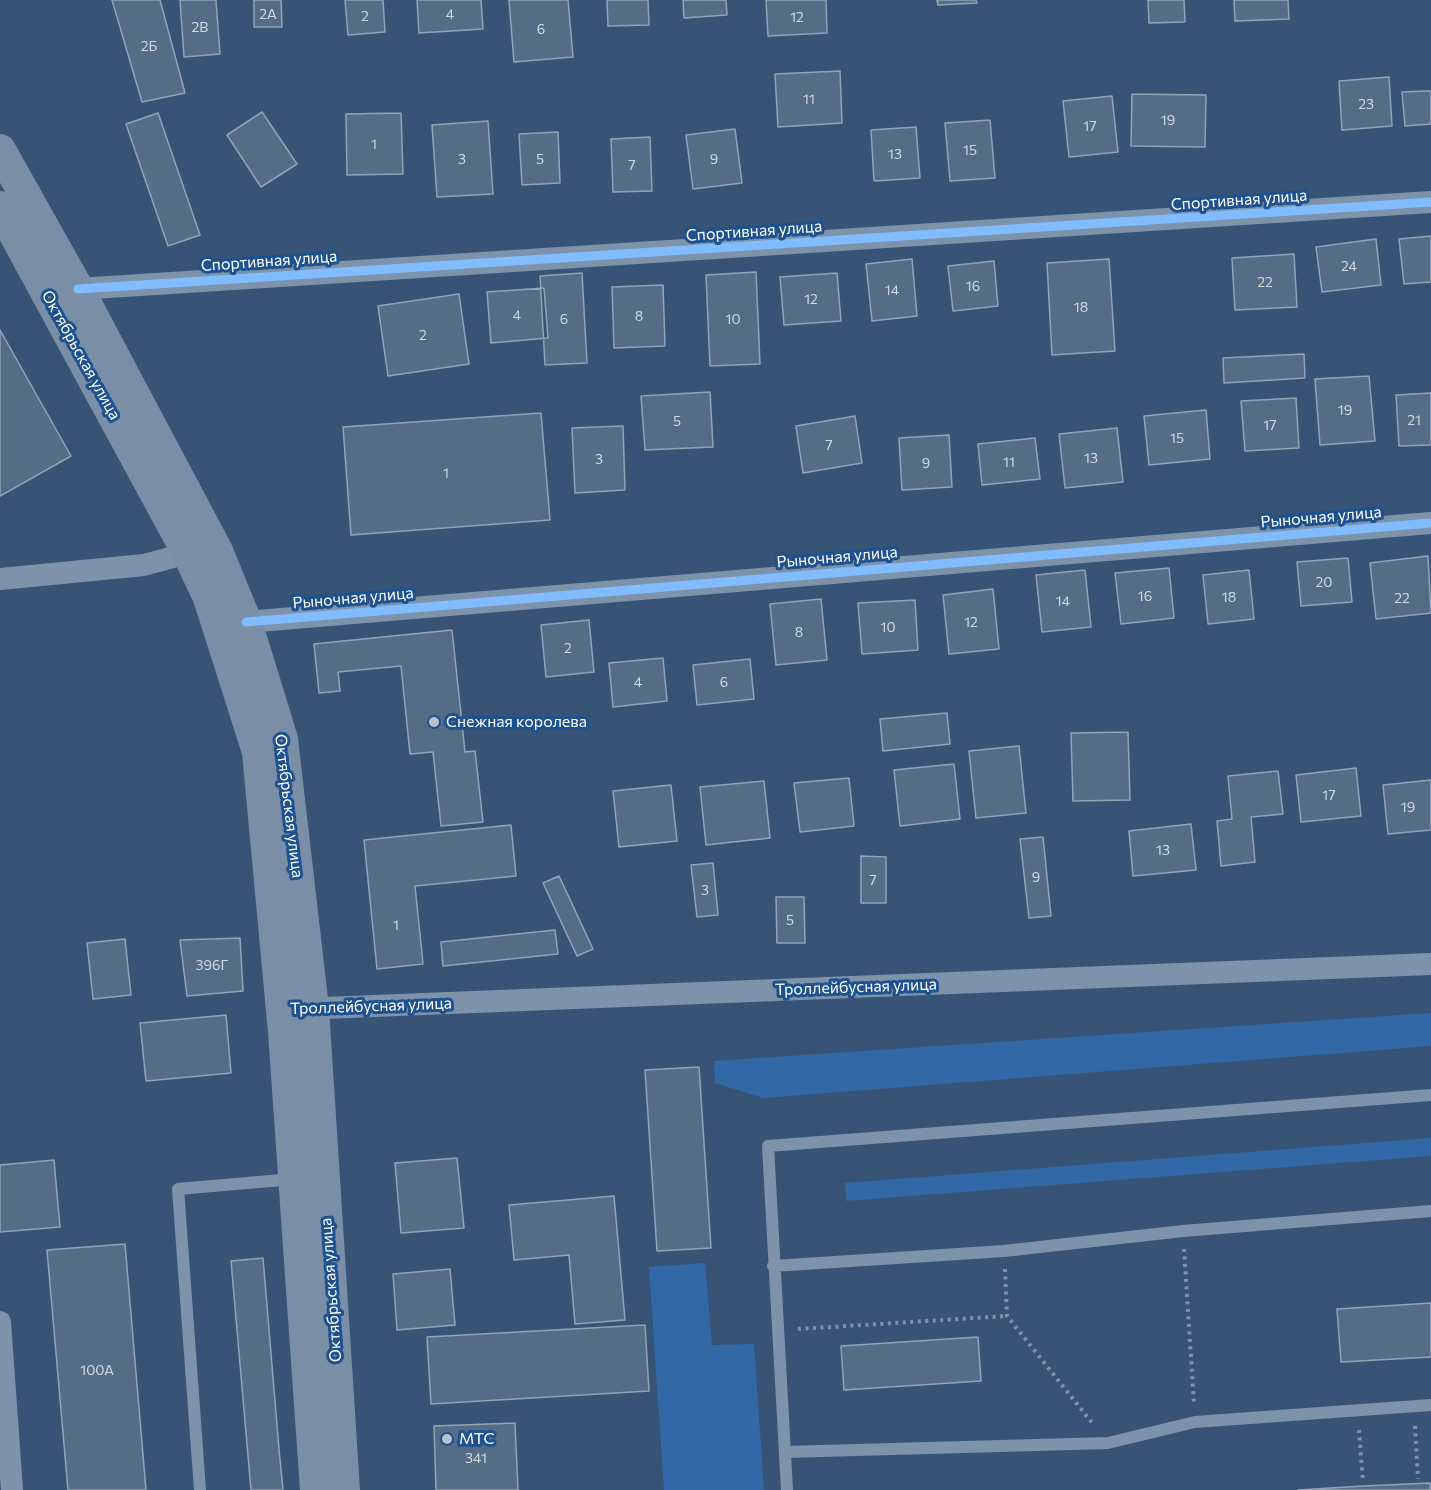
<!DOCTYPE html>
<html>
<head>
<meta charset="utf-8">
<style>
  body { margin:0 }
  canvas { display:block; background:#375375 }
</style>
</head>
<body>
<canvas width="1431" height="1490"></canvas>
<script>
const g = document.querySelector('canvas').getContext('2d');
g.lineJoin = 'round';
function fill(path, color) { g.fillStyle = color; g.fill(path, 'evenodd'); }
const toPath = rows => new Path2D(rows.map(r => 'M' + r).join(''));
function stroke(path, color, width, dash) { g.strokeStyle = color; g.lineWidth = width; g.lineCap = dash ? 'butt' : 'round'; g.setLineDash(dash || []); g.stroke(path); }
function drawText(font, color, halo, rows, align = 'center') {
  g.font = font + ' Commissioner,sans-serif'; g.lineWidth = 6; g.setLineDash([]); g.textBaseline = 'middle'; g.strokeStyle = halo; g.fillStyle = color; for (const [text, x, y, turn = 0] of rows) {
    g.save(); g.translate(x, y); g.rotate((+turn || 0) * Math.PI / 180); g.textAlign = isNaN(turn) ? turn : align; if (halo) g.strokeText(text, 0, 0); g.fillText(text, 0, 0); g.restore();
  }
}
fill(toPath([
  [1431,1013,1431,1046,763,1098,715,1083,714,1061],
  [1431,1138,1431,1156,846,1201,845,1183],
  [705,1263,712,1345,754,1344,764,1490,664,1490,649,1267]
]), '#3168a5');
const building = toPath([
  [112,0,160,0,185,93,142,102,112,0],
  [180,0,216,0,220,54,184,57,180,0],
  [254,0,281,0,282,27,254,27,254,0],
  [345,0,383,0,385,32,348,35,345,0],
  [417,0,481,0,483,29,419,33,417,0],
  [509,0,568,0,573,57,514,62,509,0],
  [607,0,648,0,649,25,608,26,607,0],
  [683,0,726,0,727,15,684,18,683,0],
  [766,0,826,0,827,33,768,36,766,0],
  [937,0,976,0,977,3,938,5,937,0],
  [1148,0,1184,0,1185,22,1149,23,1148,0],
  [1234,0,1288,0,1289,19,1235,21,1234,0],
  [840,71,842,123,778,127,775,74,840,71],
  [1389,77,1392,126,1342,130,1339,81,1389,77],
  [1426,91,1431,91,1431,124,1405,126,1402,92,1426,91],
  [1132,94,1206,95,1205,147,1131,146,1132,94],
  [1112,96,1118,152,1069,157,1063,101,1112,96],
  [262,112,297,164,261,187,227,135,262,112],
  [158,113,200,235,168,246,126,124,158,113],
  [401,113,403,174,347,175,346,114,401,113],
  [990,120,995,178,950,181,945,123,990,120],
  [488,121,493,194,437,197,432,125,488,121],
  [916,127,920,178,874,181,871,130,916,127],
  [735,129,742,183,693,189,686,135,735,129],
  [558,132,560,183,522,185,519,134,558,132],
  [650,137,652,191,613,192,611,139,650,137],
  [1431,236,1431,282,1404,284,1399,239,1431,236],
  [1376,239,1381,285,1322,292,1316,247,1376,239],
  [1294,254,1297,307,1235,310,1232,258,1294,254],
  [912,259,917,316,872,321,866,264,912,259],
  [1109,259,1115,351,1052,355,1047,263,1109,259],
  [994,261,998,306,953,311,948,266,994,261],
  [756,272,760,364,710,366,706,275,756,272],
  [582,273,587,363,545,365,540,276,582,273],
  [837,273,841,321,784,325,780,277,837,273],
  [663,285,665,346,614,348,612,287,663,285],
  [544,288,548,338,491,343,487,292,544,288],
  [459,294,469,364,388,376,378,306,459,294],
  [0,330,71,456,0,496,0,330],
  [1304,354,1305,378,1224,383,1223,358,1304,354],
  [1369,376,1375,441,1320,445,1315,379,1369,376],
  [710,392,713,447,645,450,641,396,710,392],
  [1431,393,1431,445,1399,446,1396,395,1431,393],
  [1296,398,1299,448,1245,451,1241,401,1296,398],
  [1206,410,1210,459,1149,465,1144,416,1206,410],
  [541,413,550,520,351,535,343,427,541,413],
  [855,416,862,463,803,473,796,426,855,416],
  [623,426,625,490,575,493,572,428,623,426],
  [1117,428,1123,482,1065,488,1059,434,1117,428],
  [949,435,952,487,902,490,899,438,949,435],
  [1035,438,1040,479,982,485,978,444,1035,438],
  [1428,556,1431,613,1376,619,1370,563,1428,556],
  [1348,558,1352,602,1301,606,1297,562,1348,558],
  [1169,568,1174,618,1121,624,1115,573,1169,568],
  [1085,570,1091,627,1042,632,1036,575,1085,570],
  [1249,570,1254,619,1208,624,1203,575,1249,570],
  [993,589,999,649,949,654,943,595,993,589],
  [821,599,827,660,776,665,770,604,821,599],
  [915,600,918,650,862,654,858,603,915,600],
  [589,620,594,672,546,677,541,625,589,620],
  [452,630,465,752,475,751,483,822,441,826,433,752,410,754,401,666,338,672,340,691,319,693,314,644,452,630],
  [663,658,667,701,613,707,609,663,663,658],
  [750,659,754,699,697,705,693,665,750,659],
  [947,713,950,744,883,751,880,719,947,713],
  [1128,732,1130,800,1073,801,1071,733,1128,732],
  [1019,746,1026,813,976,818,969,751,1019,746],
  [954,764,960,819,900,826,894,770,954,764],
  [1356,768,1361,816,1301,822,1296,775,1356,768],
  [1278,771,1283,814,1251,817,1255,862,1221,866,1217,821,1232,819,1228,776,1278,771],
  [849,778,854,826,800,832,794,783,849,778],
  [1431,780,1431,830,1388,834,1383,785,1431,780],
  [764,781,770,838,706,845,700,787,764,781],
  [671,785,677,841,619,847,613,791,671,785],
  [1191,824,1196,870,1133,876,1129,831,1191,824],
  [511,825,516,876,415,886,423,964,377,969,364,840,511,825],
  [1043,837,1051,916,1029,918,1020,839,1043,837],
  [861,856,886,857,886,903,861,903,861,856],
  [713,863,718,915,697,917,691,865,713,863],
  [559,876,593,949,577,956,543,883,559,876],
  [776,897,804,897,805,943,777,943,776,897],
  [555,930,558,954,443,966,441,942,555,930],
  [240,938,243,991,187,996,180,940,240,938],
  [125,939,131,995,93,999,87,943,125,939],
  [226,1015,231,1073,146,1081,140,1023,226,1015],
  [699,1067,711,1248,657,1251,645,1070,699,1067],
  [457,1158,464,1228,401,1233,395,1163,457,1158],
  [54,1160,60,1227,0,1232,0,1165,54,1160],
  [614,1196,625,1320,575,1324,569,1255,514,1260,509,1205,614,1196],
  [125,1244,146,1490,68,1490,47,1250,125,1244],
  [263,1258,279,1449,283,1490,251,1490,231,1261,263,1258],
  [450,1269,455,1325,397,1330,393,1274,450,1269],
  [1431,1303,1431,1357,1341,1362,1337,1309,1431,1303],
  [645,1325,649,1391,431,1404,427,1337,645,1325],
  [978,1337,981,1381,844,1390,841,1346,978,1337],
  [515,1423,518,1490,436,1490,434,1426,515,1423],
  [1430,1483,1430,1490,1298,1490,1364,1486,1430,1483]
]);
fill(building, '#556c86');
stroke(building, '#93a3b7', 1.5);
stroke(toPath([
  [1184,1249,1194,1404],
  [1005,1269,1007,1316,1093,1424],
  [798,1329,1007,1316],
  [1415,1426,1418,1479],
  [1359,1430,1363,1481]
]), '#7e93a9', 4, [3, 4.5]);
stroke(toPath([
  [773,1266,1004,1251,1183,1231,1431,1211],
  [785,1452,1108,1443,1195,1422,1431,1405],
  [200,1490,178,1189,293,1179],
  [787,1490,768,1146,1431,1095]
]), '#7e93a9', 12);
stroke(toPath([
  [78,289,1431,202],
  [0,579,144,565,188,553],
  [246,622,1431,523],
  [298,1009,1431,964],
  [0,1322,12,1490]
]), '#7e93a9', 22);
stroke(toPath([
  [0,150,78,289,217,551,246,622,282,739,313,1008,344,1490],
  [0,207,188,553,209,598,258,752,284,1032,316,1490]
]), '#7a8ea5', 32);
stroke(toPath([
  [78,289,1431,202],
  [246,622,1431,523]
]), '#80bcff', 9);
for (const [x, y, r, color] of [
  [434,722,6,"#b9c3cf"],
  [447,1439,6,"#b9c3cf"]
]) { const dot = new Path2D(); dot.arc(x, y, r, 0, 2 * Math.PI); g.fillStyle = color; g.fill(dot); stroke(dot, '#1d518f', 2); }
drawText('14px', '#d4dae1', null, [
  ["2А",268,14],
  ["4",450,14],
  ["2",365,16],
  ["12",797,17],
  ["2В",200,27],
  ["6",541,29],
  ["2Б",149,46],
  ["11",809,99],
  ["23",1366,104],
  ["19",1168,120],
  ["17",1090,126],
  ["1",374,144],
  ["15",970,150],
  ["13",895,154],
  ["3",462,159],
  ["5",540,159],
  ["9",714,159],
  ["7",632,165],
  ["24",1349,266],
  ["22",1265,282],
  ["16",973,286],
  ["14",892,290],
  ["12",811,299],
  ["18",1081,307],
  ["4",517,315],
  ["8",639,316],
  ["6",564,319],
  ["10",733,319],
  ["2",423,335],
  ["19",1345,410],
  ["21",1414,420],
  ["5",677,421],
  ["17",1270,425],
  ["15",1177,438],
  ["7",829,445],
  ["13",1091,458],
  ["3",599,459],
  ["11",1009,462],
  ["9",926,463],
  ["1",446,473],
  ["20",1324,582],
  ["16",1145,596],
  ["18",1229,597],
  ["22",1402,598],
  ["14",1063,601],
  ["12",971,622],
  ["10",888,627],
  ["8",799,632],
  ["2",568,648],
  ["4",638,682],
  ["6",724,682],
  ["17",1329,795],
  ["19",1408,807],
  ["13",1163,850],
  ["9",1036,877],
  ["7",873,880],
  ["3",705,890],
  ["5",790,920],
  ["1",396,925],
  ["396Г",212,965],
  ["100А",97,1370],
  ["341",476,1458]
]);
drawText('16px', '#fff', '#1d518f', [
  ["Спортивная улица",1239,200,-4],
  ["Спортивная улица",754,231,-4],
  ["Спортивная улица",269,261,-4],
  ["Октябрьская улица",81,355,61],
  ["Рыночная улица",1321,517,-5],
  ["Рыночная улица",837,557,-5],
  ["Рыночная улица",353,598,-5],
  ["Октябрьская улица",289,806,83],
  ["Троллейбусная улица",856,987,-2],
  ["Троллейбусная улица",371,1006,-2],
  ["Октябрьская улица",331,1290,-94]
]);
drawText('16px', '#fff', '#1d518f', [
  ["Снежная королева",446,722],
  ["МТС",459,1439]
], 'left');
</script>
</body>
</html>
